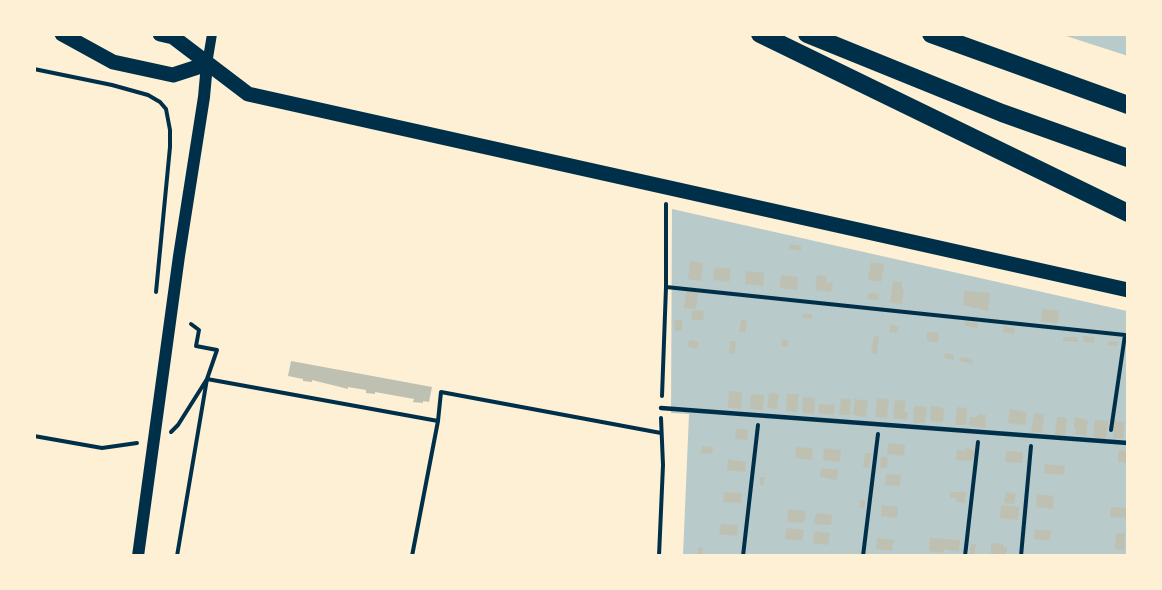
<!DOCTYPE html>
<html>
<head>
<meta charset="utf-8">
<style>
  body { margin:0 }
  #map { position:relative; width:1162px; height:590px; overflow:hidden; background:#fdf0d5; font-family:"Fira Sans Condensed",sans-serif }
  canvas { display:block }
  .frame { position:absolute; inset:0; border:36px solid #fdf0d5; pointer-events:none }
</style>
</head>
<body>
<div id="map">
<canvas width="1162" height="590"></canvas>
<div class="frame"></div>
</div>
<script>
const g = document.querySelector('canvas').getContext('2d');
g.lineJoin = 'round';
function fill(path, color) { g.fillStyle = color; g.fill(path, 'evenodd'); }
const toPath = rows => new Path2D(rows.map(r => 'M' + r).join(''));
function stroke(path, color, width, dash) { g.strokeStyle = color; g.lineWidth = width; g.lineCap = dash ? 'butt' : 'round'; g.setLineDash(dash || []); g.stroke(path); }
fill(toPath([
  [1063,35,1127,35,1127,56,1125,55],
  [672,209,1127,311,1127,555,683,555,689,414,671,413]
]), '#b9caca');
fill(toPath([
  [789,244,801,246,801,251,789,249],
  [690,261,703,263,701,281,688,279],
  [871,262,884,264,881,282,868,280],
  [715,267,731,269,729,282,713,280],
  [746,271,764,273,763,286,745,284],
  [781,275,798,277,797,290,780,288],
  [817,275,827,276,826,282,833,283,831,292,815,290],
  [893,281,902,282,902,289,904,289,902,304,890,302],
  [686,291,698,292,696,309,684,308],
  [964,291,990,293,988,311,963,305],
  [868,293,879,294,878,300,867,299],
  [1042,309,1059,311,1058,323,1041,322],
  [692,310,704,311,703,320,691,320],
  [803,314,812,314,812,319,802,318],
  [674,320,682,320,682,331,675,331],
  [741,320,747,320,745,333,739,332],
  [965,321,978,323,977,328,965,326],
  [890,325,899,327,897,333,889,332],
  [1004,326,1015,329,1014,334,1003,332],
  [927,332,939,333,938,343,927,341],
  [874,336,879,337,877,354,871,353],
  [1083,336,1095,337,1094,343,1083,342],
  [1063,337,1078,337,1078,342,1063,341],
  [782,339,788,340,787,347,781,346],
  [689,340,699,342,698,349,688,347],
  [730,341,736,341,735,354,729,353],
  [1108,341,1119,342,1118,346,1107,345],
  [945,353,954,355,954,360,944,358],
  [961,357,973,360,972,364,960,361],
  [291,361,432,387,429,402,423,401,423,403,413,402,414,399,375,392,375,394,366,393,366,390,348,387,348,389,312,380,312,382,303,381,303,379,288,376],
  [729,391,742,392,741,409,728,408],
  [769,393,779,394,777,409,767,408],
  [751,394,764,395,763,410,750,409],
  [787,394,799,394,797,412,786,411],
  [803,397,815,398,814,414,802,413],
  [841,398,851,399,850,415,839,415],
  [877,398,889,399,887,418,875,417],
  [855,399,868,401,866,417,853,415],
  [895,400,906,401,904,411,908,412,907,420,893,418],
  [819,404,835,405,834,415,818,413],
  [914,406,927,407,925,423,913,423],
  [931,406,944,408,943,422,930,421],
  [957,407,967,408,966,425,955,425],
  [1010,409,1027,412,1025,425,1008,423],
  [1034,413,1044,414,1042,433,1031,431],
  [978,414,986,415,985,428,969,426,970,417,977,417],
  [1057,417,1067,418,1065,436,1055,435],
  [1075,417,1088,420,1086,436,1075,434,1076,428,1074,428],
  [1095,420,1108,421,1106,439,1093,437],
  [1114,421,1124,422,1123,439,1113,438],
  [736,429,748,429,747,440,735,439],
  [888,443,905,445,904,456,887,454],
  [702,446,713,447,712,454,701,453],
  [796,447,813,448,812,460,795,458],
  [824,448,841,450,840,462,823,460],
  [966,448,975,451,972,461,956,460,957,450,964,451],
  [1119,450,1128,451,1128,463,1118,462],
  [1006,451,1023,452,1022,463,1005,462],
  [865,453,871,453,869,468,863,467],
  [881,456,888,457,887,468,880,468],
  [728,459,746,462,745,472,727,470],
  [1045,464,1065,466,1064,475,1044,473],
  [821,468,838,470,837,480,820,477],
  [886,474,901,475,900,486,885,485],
  [760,477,765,477,764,485,760,485],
  [724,492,742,493,741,503,723,502],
  [950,492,966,492,965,503,956,502,957,498,950,498],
  [1006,492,1016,494,1014,504,1004,503],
  [1037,494,1054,496,1053,509,1036,507],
  [860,500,865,501,864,508,859,507],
  [882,505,898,507,897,518,881,516],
  [1001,505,1019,507,1018,520,1000,518],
  [1111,507,1127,508,1126,518,1110,517],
  [788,509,806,511,804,523,787,522],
  [816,513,832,515,831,525,814,524],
  [721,524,738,525,737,536,719,534],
  [786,528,804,530,802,541,785,539],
  [1035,529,1051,531,1050,541,1034,539],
  [814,531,830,533,828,545,813,543],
  [1116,533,1125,533,1124,550,1115,549],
  [877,538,894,540,892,551,876,549],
  [930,538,960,540,959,552,944,549,943,553,929,551],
  [991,543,1003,544,1003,547,1007,547,1006,556,991,556],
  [971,544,976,544,974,556,969,556],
  [698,547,703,548,702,555,698,555]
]), '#bec0b2');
stroke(toPath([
  [34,69,112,85,148,95,160,102,166,109,170,130,170,147,156,292],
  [666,287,1125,335,1111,430],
  [662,396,666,287,666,204],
  [438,421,441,392,661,433],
  [171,432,178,425,207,379,438,421,412,556],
  [34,436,102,448,137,443],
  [177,556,207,379,217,350,196,346,199,330,191,324],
  [659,556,663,465,661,418],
  [743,556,758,425],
  [863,556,878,434],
  [965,556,978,442],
  [1021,556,1031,446]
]), '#003049', 4);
stroke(toPath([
  [661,408,1128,443]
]), '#003049', 4.5);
stroke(toPath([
  [207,64,212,34]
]), '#003049', 10);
stroke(toPath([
  [138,556,179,256,204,97,207,64]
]), '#003049', 12);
stroke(toPath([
  [62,34,113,62,173,75,207,64],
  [160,34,173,37,248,94,1128,290]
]), '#003049', 15);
stroke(toPath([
  [760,34,1128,213],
  [807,34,1002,113,1128,158],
  [931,34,1128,105]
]), '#003049', 18);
</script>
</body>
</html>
